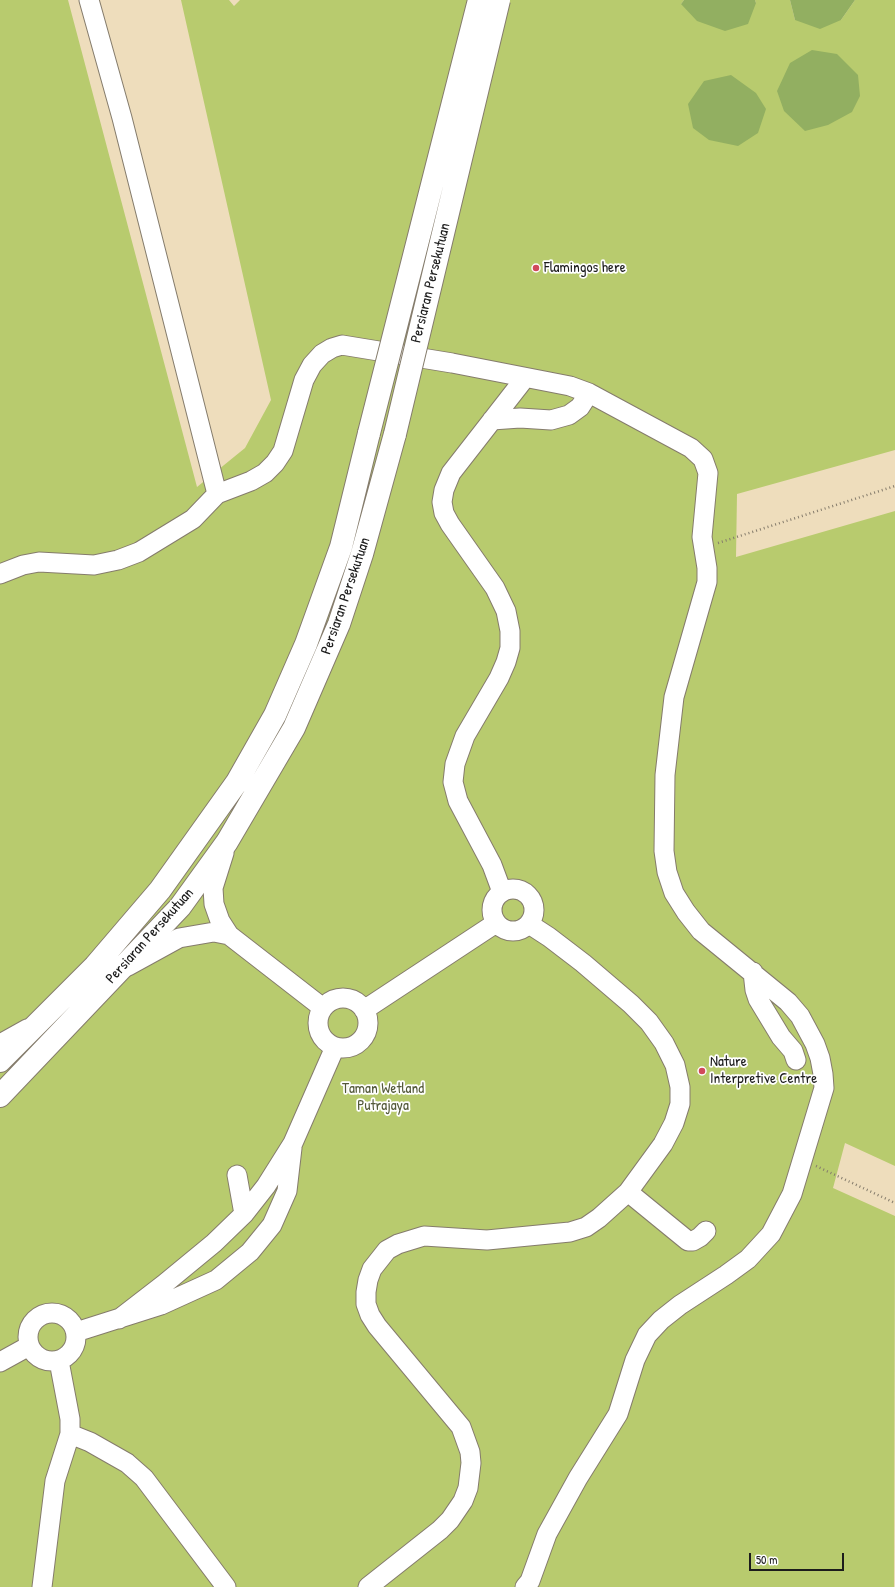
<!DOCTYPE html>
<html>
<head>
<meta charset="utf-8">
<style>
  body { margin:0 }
  #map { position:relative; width:895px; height:1587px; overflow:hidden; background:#eeddbc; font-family:"Patrick Hand",sans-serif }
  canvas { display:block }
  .scale { position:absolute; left:749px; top:1553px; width:95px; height:18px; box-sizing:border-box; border:2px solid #1c1c1c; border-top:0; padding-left:5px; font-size:12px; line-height:14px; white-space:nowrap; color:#1c1c1c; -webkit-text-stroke:3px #fff; paint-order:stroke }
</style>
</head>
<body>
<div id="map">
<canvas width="895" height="1587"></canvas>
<div class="scale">50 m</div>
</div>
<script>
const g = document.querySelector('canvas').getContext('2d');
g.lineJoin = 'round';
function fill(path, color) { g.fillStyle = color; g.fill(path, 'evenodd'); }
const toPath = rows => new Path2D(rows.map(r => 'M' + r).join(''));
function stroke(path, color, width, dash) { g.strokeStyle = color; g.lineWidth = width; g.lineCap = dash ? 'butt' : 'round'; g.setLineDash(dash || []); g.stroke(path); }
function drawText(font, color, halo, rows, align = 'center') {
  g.font = font + ' "Patrick Hand",sans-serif'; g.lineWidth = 3.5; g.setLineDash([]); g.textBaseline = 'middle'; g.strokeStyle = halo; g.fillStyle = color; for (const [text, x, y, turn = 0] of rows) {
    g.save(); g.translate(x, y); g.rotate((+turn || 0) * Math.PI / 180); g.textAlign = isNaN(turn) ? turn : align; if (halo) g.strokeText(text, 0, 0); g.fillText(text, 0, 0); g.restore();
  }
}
fill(toPath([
  [0,0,68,0,197,487,245,448,271,400,181,0,229,0,234,6,240,0,684,0,681,4,756,3,755,0,790,0,795,20,841,20,855,0,895,0,895,450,737,494,736,557,895,511,895,1166,845,1143,833,1188,895,1216,894,1587,0,1587]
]), '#b8cb6e');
fill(toPath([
  [684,0,755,0,756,3,748,24,725,31,697,21,681,4],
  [790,0,855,0,841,20,820,29,795,20],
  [812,50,837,54,858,75,860,96,852,112,828,125,805,131,784,111,777,91,790,63],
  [731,75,756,93,766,109,758,133,738,146,709,140,693,128,688,104,704,81]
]), '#92af61');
const minor = toPath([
  [89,0,122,118,217,494,251,481,265,473,275,463,283,451,304,380,312,365,322,354,332,348,342,345,452,363,570,386,589,393,691,448,703,459,708,473,702,537,707,568,707,582,674,697,665,775,664,851,667,872,674,893,686,912,701,931,788,1002,800,1016,815,1044,820,1058,823,1074,824,1088,792,1194,771,1234,748,1259,726,1275,680,1305,661,1320,647,1335,635,1360,618,1414,578,1478,547,1534,530,1581,525,1587],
  [492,420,520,418,551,420,569,415,580,407,589,393],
  [0,574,23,565,39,562,94,565,118,560,139,552,193,519,217,494],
  [224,853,213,888,214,904,220,921,229,935,323,1008],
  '492 910a21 21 0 1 1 42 0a21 21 0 1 1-42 0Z',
  [502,892,492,865,458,801,453,782,455,764,465,736,499,678,506,662,510,648,510,631,506,611,495,588,450,524,444,513,442,502,444,490,451,473,525,378],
  [128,966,179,938,214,932,229,935],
  [753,972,755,990,758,999,781,1037,793,1051,796,1060],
  '318 1023a25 25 0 1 1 50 0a25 25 0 1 1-50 0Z',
  [364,1010,496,923],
  [0,1044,27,1029],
  [237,1175,244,1214],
  [628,1192,688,1241,693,1241,700,1237,706,1231],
  '28 1337a24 24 0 1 1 48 0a24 24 0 1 1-48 0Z',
  [119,1319,163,1285,214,1243,244,1214,266,1186,293,1143,335,1047],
  [76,1332,161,1305,216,1280,250,1252,272,1225,287,1191,292,1148],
  [0,1362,29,1346],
  [70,1434,90,1442,127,1463,144,1478,226,1587],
  [42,1587,55,1481,70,1434,70,1419,59,1361],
  [368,1587,440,1530,450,1520,463,1501,468,1488,471,1463,470,1452,461,1427,377,1326,370,1315,366,1304,366,1292,368,1280,372,1269,387,1250,398,1244,424,1236,487,1240,570,1232,586,1227,599,1218,628,1192,663,1144,674,1123,680,1104,680,1087,675,1065,664,1043,649,1022,631,1004,583,963,549,937,529,924]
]);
const major = toPath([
  [0,1061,95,966,160,890,237,782,275,715,306,644,341,547,369,433],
  [0,1096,180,907,227,842,294,728,339,624,362,554,395,434]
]);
stroke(minor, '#857c6c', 21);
stroke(major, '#857c6c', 24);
stroke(toPath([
  [718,543,895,486],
  [816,1166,895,1203]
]), '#857c6c', 2.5, [1, 3]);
stroke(minor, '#fff', 19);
stroke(major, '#fff', 22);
const majorBridge = toPath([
  [369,433,479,0],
  [395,434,499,0]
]);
stroke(majorBridge, '#857c6c', 24, []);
stroke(majorBridge, '#fff', 22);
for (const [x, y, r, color] of [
  [536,268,4,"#d1495b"],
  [702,1071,4,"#d1495b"]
]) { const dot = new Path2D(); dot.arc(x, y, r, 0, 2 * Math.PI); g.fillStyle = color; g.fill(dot); stroke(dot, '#fff', 1.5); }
drawText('15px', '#1c1c1c', '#fff', [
  ["Flamingos here",544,268],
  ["Nature",710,1062],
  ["Interpretive Centre",710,1079]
], 'left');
drawText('15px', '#1c1c1c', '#fff', [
  ["Persiaran Persekutuan",431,283,-76],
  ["Persiaran Persekutuan",346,596,-71],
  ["Persiaran Persekutuan",150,936,-48]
]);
drawText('15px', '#535939', '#fff', [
  ["Taman Wetland",383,1089],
  ["Putrajaya",383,1106]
]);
</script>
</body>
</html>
